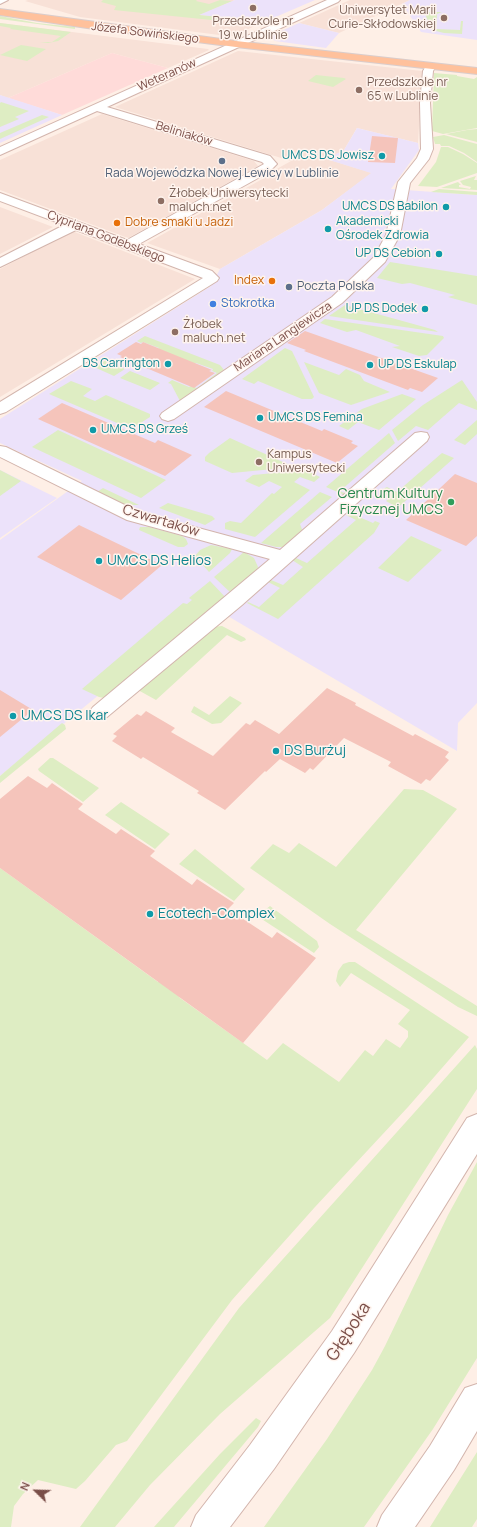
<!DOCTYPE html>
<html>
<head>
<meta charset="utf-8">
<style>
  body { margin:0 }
  #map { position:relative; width:477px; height:1527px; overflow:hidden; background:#feefe6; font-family:Manrope,sans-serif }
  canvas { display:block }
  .north { position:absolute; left:16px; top:1471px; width:40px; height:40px; -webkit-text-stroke:3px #fff4ee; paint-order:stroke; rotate:293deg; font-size:11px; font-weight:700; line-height:16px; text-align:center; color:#7a4e48 }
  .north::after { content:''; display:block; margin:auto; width:14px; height:18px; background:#7a4e48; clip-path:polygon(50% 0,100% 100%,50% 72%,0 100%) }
</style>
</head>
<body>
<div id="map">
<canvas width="477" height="1527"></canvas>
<div class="north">N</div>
</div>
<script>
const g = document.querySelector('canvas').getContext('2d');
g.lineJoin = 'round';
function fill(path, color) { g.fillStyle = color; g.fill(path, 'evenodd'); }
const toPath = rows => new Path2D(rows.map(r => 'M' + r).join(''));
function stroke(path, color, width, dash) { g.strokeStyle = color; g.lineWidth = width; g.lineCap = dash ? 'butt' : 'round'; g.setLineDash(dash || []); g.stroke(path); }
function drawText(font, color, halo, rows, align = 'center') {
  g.font = font + ' Manrope,sans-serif'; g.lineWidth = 3; g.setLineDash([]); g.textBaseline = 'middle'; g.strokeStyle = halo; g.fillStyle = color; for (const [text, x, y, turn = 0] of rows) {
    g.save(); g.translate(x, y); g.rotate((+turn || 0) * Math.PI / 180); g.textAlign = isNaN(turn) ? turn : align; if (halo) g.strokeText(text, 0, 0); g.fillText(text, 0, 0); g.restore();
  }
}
fill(toPath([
  [28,0,235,0,199,15,230,18,257,25,233,36,227,36,80,17,25,1],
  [350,0,410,0,339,33,299,23],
  [0,23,208,49,209,50,168,68,112,53,8,98,0,95],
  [238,51,422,71,418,143,357,128,344,150,327,159,372,173,322,210,220,269,147,243,266,177,266,175,291,161,115,107],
  [102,114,254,161,258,166,128,238,0,190,0,160],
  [0,207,53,227,0,254],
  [72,231,195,279,0,397,0,269]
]), '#f8e1d7');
fill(toPath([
  [112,53,168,68,62,115,8,98]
]), '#ffdbd9');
fill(toPath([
  [235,0,315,0,257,25,230,18,198,15],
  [410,0,477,0,477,40,421,32,402,4],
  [299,23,339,33,326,48,275,41,270,36],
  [0,95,22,102,62,115,0,143],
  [357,128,418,143,419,150,391,189,477,195,477,703,458,723,457,751,226,615,216,599,0,776,0,540,82,481,0,443,0,419,211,286,220,269,322,210,371,173,326,159,344,150],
  [0,470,57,498,0,538]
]), '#ece2fa');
fill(toPath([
  [103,0,197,0,196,1,209,4,220,0,232,1,199,15,230,18,221,21,114,10,116,6,101,2],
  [428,12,442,12,437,14,436,29,460,30,461,21,463,21,462,34,444,33,432,30,425,14],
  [0,16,37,23,75,27,75,29,0,19],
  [0,23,71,32,58,41,48,43,40,42,52,42,61,36,10,29,11,28,0,26],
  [21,45,46,49,27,61,0,55],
  [434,73,457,75,457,76,474,79,477,77,477,128,443,134,432,131],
  [316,75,344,78,346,79,333,87,308,81],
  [1,102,29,111,15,117,19,119,0,127,0,103],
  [42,115,49,117,0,139,0,133],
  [477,129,477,142,446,134,467,130],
  [444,135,477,144,477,162,464,153,449,146,441,146,440,144,435,144,433,137],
  [441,147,448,147,463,154,477,163,477,173,437,187,418,186,436,162],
  [476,176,474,180,477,180,477,190,441,188,458,182,461,185,459,185,459,187,470,189,471,187,463,185,460,181],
  [439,189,477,192,477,195,431,192],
  [390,262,477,276,477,305,448,297,455,295,410,283,402,284,377,278],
  [345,305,435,330,438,332,329,316],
  [325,319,443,336,444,338,427,355,419,356,392,347,400,346,356,330,347,332,320,323],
  [145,336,220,365,224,370,180,401,171,384,168,383,172,380,189,387,191,386,197,388,217,373,212,371,213,369,196,363,194,364,157,350,159,348,143,342,141,343,137,341],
  [285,348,292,351,314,397,312,399,302,399,258,381,254,384,242,379],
  [106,360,125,369,114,376,94,367],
  [304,362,339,375,346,369,360,375,364,381,390,392,351,405,319,393],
  [130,371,160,383,150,390,120,378],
  [462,380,477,402,477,410,459,403,428,430,416,426,398,441,392,430,423,405],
  [71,381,92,389,83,396,95,401,106,395,150,414,150,417,131,429,49,394],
  [402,394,416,399,379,430,358,422,348,430,339,426,362,409],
  [477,420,477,434,465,445,454,440],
  [58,430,166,480,141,498,32,447],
  [389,433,395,443,340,491,351,496,349,497,326,487],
  [230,438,294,467,232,473,205,461,205,457,209,453],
  [442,453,454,458,393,512,388,510,393,505,386,501,391,497,382,493,381,490,387,487,397,492],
  [0,470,21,481,0,496],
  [306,470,320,477,314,482,300,477,294,482,310,490,255,537,225,529,225,523,230,521,241,523,272,493,274,494,282,487,269,481,259,487,245,481,253,475],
  [103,488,139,505,125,505,97,492],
  [320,492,332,497,300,524,303,532,284,547,276,547,261,543],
  [168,503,212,516,215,519,205,525,159,508],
  [350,513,373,523,375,521,380,523,374,533,278,619,247,603,248,602,259,607,280,588,268,582,271,580,283,585,303,567,292,560,296,558,307,563,356,520,346,515],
  [140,527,149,527,182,536,186,539,188,544,184,547,178,547,139,530],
  [411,536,442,550,408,582,378,568],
  [211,545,232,549,230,553,209,572,195,556,200,550],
  [244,552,254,558,258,567,256,574,232,594,214,577],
  [210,581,227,599,104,698,99,697,82,689,183,603,187,604,192,600,189,598],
  [222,626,245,638,246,640,241,642,227,635,156,700,138,690,211,627],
  [230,696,242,703,221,723,212,724,191,712,194,706,209,715],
  [62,723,65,725,66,729,0,783,0,776],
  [50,758,53,758,99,788,98,789,83,802,39,771,38,769],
  [404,789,423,790,457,809,356,930,477,1006,477,1016,458,1007,330,924,250,868,273,844,289,853,299,843,336,867],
  [121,802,170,834,155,849,105,815],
  [195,849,245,889,234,901,179,864],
  [0,868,158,982,164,976,180,998,267,1060,283,1043,339,1082,365,1050,373,1056,386,1039,400,1048,408,1037,408,1031,398,1024,410,1010,351,973,340,987,336,981,338,971,343,964,349,962,355,962,469,1037,408,1107,315,1207,232,1300,127,1441,116,1445,85,1481,76,1489,38,1480,23,1494,14,1506,11,1527,0,1527],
  [270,906,317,941,319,947,314,953,257,916],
  [475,1045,477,1049,477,1089,330,1318,220,1414,150,1485,115,1527,80,1527,239,1308],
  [477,1162,477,1358,433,1429,364,1527,264,1527,327,1439,372,1370,385,1346,448,1215],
  [256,1418,261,1421,258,1427,174,1527,154,1527,220,1454],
  [477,1452,477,1519,472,1527,430,1527]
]), '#deedc3');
fill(toPath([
  [372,136,398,138,395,163,368,162],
  [305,331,438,378,422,392,410,388,408,390,304,351,306,350,287,343],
  [136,342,141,344,143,342,212,370,209,371,215,373,194,388,120,357,122,356,117,354],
  [226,391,322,431,324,429,353,441,351,443,358,446,337,463,204,407],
  [62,403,155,443,158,440,192,455,165,476,38,419],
  [455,474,477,483,477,536,466,546,406,520],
  [79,525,162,565,121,600,37,557],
  [327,688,356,703,355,705,413,736,415,734,449,752,445,757,449,760,430,781,426,779,421,784,388,766,391,762,344,738,313,770,310,768,305,773,280,759,266,772,265,771,225,810,197,793,199,791,143,757,141,759,112,741,117,736,113,734,137,714,141,716,146,711,175,728,171,732,213,756,246,723,250,725,255,720,279,734],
  [0,690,33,710,0,737],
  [28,776,47,788,52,783,83,804,78,809,116,834,121,829,155,851,150,856,192,885,197,879,234,903,228,909,272,938,277,932,316,958,243,1043,0,868,0,799]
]), '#f5c4bb');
const minor = toPath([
  [0,0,8,0,0,4,0,0],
  [327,0,340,0,338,2,107,107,270,156,277,164,269,172,139,244,212,271,219,278,217,281,6,412,0,414,0,402,203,278,76,230,0,267,0,258,64,225,0,201,0,193,127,240,264,164,262,162,97,111,0,155,0,147,327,0],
  [431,63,436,66,433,71,430,103,433,149,429,159,410,183,400,235,385,262,342,303,174,419,168,421,162,419,160,416,162,413,332,297,374,257,386,235,398,182,417,158,421,149,420,103,423,71,427,64,431,63],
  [421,432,427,433,429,437,427,441,242,605,107,717,100,720,93,717,89,712,93,707,270,559,127,520,0,457,0,446,6,447,139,512,280,550,415,433,421,432],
  [477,1114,477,1154,354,1353,274,1469,230,1527,191,1527,196,1515,250,1445,332,1331,467,1118,477,1114],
  [477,1384,477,1431,454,1470,415,1527,377,1527,382,1515,430,1446,465,1388,477,1384]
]);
const major = toPath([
  [0,9,236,41,477,68,477,74,236,47,87,28,0,15,0,9]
]);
stroke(minor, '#d3b5ad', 2);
stroke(major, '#dacdcc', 2);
fill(minor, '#fff');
fill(major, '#ffc19c');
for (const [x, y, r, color] of [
  [253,8,4,"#8d6e63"],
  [444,18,4,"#8d6e63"],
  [359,90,4,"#8d6e63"],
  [382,156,4,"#0f9aa8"],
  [222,161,4,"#5c6f8a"],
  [161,201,4,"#8d6e63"],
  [446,207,4,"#0f9aa8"],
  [117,223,4,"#e8710a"],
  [328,229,4,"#0f9aa8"],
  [439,254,4,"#0f9aa8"],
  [272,281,4,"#e8710a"],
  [289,287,4,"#5c6f8a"],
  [213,304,4,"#3f7fe0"],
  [425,309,4,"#0f9aa8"],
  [175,332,4,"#8d6e63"],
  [168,364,4,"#0f9aa8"],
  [370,365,4,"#0f9aa8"],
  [260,418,4,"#0f9aa8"],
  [93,430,4,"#0f9aa8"],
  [259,462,4,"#8d6e63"],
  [451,502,4,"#2e9e5b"],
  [99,561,4,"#0f9aa8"],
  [13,716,4,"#0f9aa8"],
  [276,751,4,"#0f9aa8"],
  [150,914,4,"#0f9aa8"]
]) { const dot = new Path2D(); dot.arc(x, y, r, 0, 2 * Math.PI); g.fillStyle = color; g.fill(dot); stroke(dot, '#fff4ee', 1.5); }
drawText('12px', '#785e54', '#fff4ee', [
  ["Uniwersytet Marii",436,11,"right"],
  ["Curie-Skłodowskiej",436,25,"right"],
  ["Przedszkole nr",253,22,"center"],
  ["19 w Lublinie",253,36,"center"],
  ["Przedszkole nr",367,83],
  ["65 w Lublinie",367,97],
  ["Żłobek Uniwersytecki",169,194],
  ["maluch.net",169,208],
  ["Żłobek",183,325],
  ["maluch.net",183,339],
  ["Kampus",267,455],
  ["Uniwersytecki",267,469]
], 'left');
drawText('12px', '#7a4e48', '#fff4ee', [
  ["Józefa Sowińskiego",145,33,7],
  ["Weteranów",167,75,-24],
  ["Beliniaków",184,134,17],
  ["Cypriana Godebskiego",106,237,21],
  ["Mariana Langiewicza",283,337,-34]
]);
drawText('12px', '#0d838f', '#fff4ee', [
  ["UMCS DS Jowisz",374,156],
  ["UMCS DS Babilon",438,207],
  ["Akademicki",336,222,"left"],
  ["Ośrodek Zdrowia",336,236,"left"],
  ["UP DS Cebion",431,254],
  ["UP DS Dodek",417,309],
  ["DS Carrington",160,364],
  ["UP DS Eskulap",378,365,"left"],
  ["UMCS DS Femina",268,418,"left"],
  ["UMCS DS Grześ",101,430,"left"]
], 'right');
drawText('12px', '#4e5e75', '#fff4ee', [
  ["Rada Wojewódzka Nowej Lewicy w Lublinie",222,174],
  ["Poczta Polska",297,287,"left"]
]);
drawText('12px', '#c56008', '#fff4ee', [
  ["Dobre smaki u Jadzi",125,223],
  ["Index",264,281,"right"]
], 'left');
drawText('12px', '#366cbe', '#fff4ee', [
  ["Stokrotka",221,304]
], 'left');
drawText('14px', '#27864d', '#fff4ee', [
  ["Centrum Kultury",443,494],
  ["Fizycznej UMCS",443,510]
], 'right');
drawText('14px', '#7a4e48', '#fff4ee', [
  ["Czwartaków",161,521,17]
]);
drawText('14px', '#0d838f', '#fff4ee', [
  ["UMCS DS Helios",107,561],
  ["UMCS DS Ikar",21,716],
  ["DS Burżuj",284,751],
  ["Ecotech-Complex",158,914]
], 'left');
drawText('17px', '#7a4e48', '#fff4ee', [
  ["Głęboka",349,1332,-57]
]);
</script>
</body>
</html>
